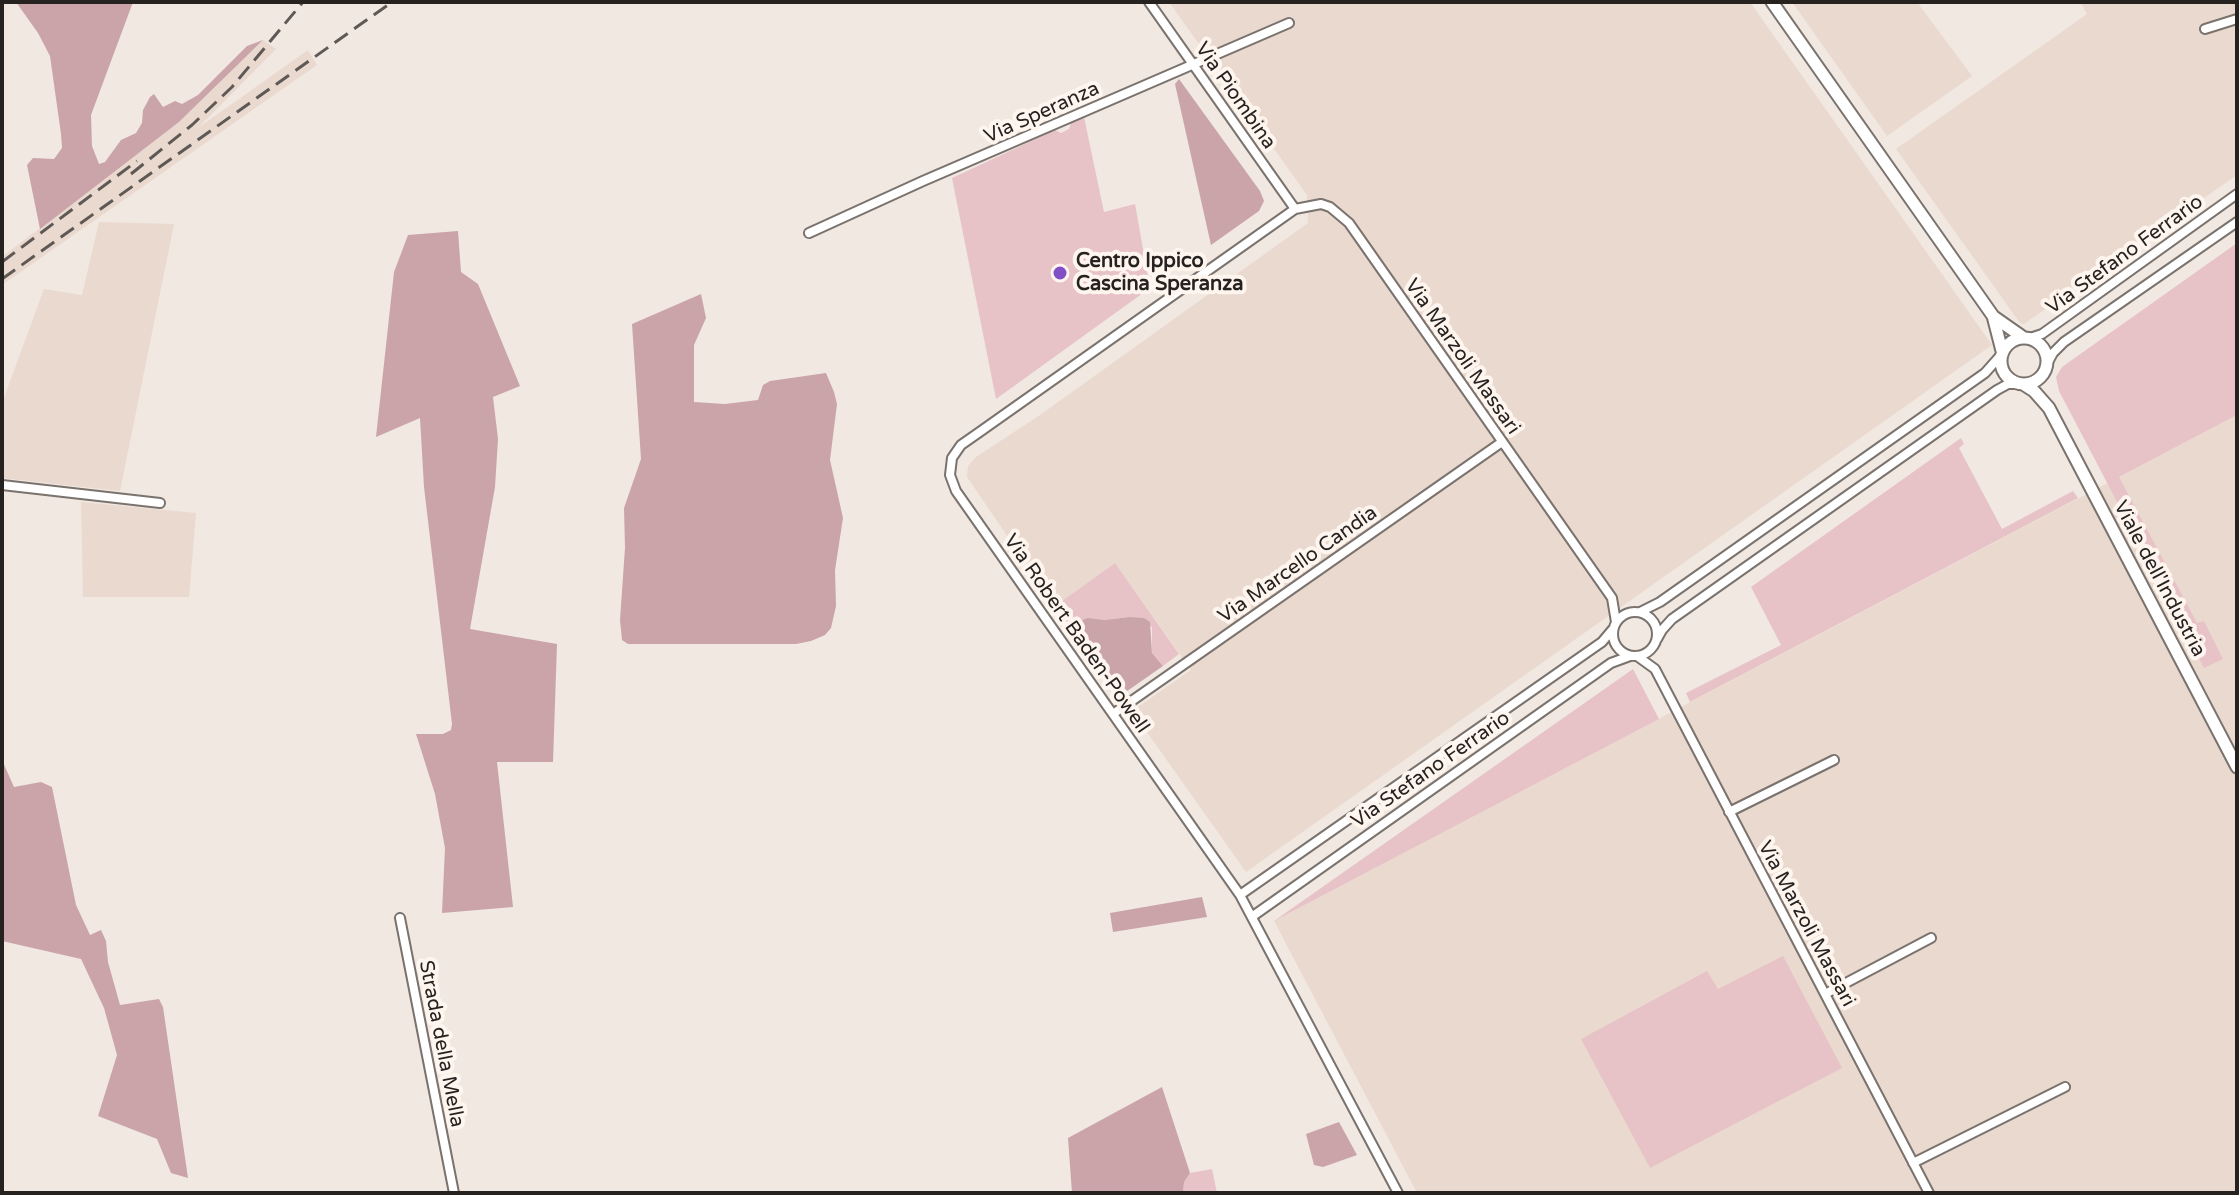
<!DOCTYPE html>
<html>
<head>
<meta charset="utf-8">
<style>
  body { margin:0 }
  #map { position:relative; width:2239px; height:1195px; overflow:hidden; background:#f1e8e2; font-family:"Varela Round",sans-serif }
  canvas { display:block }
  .frame { position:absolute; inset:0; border:4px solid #262220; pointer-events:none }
</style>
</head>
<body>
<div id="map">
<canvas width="2239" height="1195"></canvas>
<div class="frame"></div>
</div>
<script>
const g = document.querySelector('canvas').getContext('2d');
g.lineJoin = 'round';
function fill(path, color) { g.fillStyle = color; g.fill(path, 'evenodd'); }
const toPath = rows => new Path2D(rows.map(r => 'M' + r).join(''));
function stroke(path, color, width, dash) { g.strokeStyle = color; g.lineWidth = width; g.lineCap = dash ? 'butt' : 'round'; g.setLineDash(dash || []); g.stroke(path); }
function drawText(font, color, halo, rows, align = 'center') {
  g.font = font + ' "Varela Round",sans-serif'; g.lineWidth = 8; g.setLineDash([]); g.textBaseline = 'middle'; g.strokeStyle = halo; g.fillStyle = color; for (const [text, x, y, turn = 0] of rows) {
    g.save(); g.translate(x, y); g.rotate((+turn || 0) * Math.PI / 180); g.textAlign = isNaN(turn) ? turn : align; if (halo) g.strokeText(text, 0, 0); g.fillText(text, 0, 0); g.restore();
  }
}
fill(toPath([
  [1169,2,1750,2,1992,345,1246,872,1132,711,1191,670,1115,563,1055,606,967,477,968,466,976,457,1040,415,1308,223,1307,195],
  [1792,2,1917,2,1972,76,1887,136],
  [2080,2,2237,2,2237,175,2024,324,2020,323,1896,149,2087,14],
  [263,40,276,49,198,128,308,50,317,65,2,285,2,257,179,122],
  [99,222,174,224,120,491,2,478,2,403,44,289,82,295],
  [2237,415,2237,1193,1417,1193,1274,921],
  [81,502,196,513,189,597,83,597]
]), '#ead9cf');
fill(toPath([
  [1084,117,1104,212,1135,204,1150,288,996,399,952,178,1055,130,1061,133,1069,129,1071,122],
  [2237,243,2237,415,2119,477,2197,623,2204,621,2223,659,2204,668,2059,391,2056,377,2062,367],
  [1961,438,1964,444,1959,448,2002,529,2073,491,2078,498,1690,702,1686,693,1781,645,1751,587],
  [1115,563,1179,654,1163,666,1152,653,1152,627,1129,617,1104,620,1088,619,1076,625,1074,631,1055,606],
  [1633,669,1659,719,1274,921],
  [1783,956,1842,1068,1650,1168,1581,1039,1707,971,1718,989],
  [1212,1169,1217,1193,1183,1193,1184,1182,1190,1173]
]), '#e7c3c8');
fill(toPath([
  [16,2,133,2,91,115,92,146,99,164,105,162,121,140,136,133,142,123,143,110,150,97,154,94,163,107,175,101,182,104,198,95,247,46,263,40,179,122,40,229,27,165,33,158,54,159,62,148,61,134,50,56,38,33],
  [1179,79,1260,191,1264,201,1259,211,1211,245,1175,84],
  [458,231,461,272,478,284,520,386,493,397,498,439,495,487,470,629,557,644,553,762,497,762,513,907,442,913,445,848,435,794,416,734,443,734,451,730,452,724,424,487,420,418,376,437,394,272,408,235],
  [701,294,706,318,694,345,694,402,725,404,758,400,763,385,770,381,826,373,834,392,837,404,830,460,843,518,835,570,836,606,831,628,825,635,811,641,796,644,628,644,622,640,620,620,625,548,624,508,641,459,632,324],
  [1129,617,1144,618,1150,622,1152,653,1163,666,1120,696,1074,631,1080,621,1088,618,1104,620],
  [2,760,14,787,41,782,52,787,76,905,90,935,101,930,106,941,108,962,120,1005,159,999,163,1007,188,1178,171,1173,157,1139,98,1116,117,1055,104,1008,81,959,2,941],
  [1202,897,1207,917,1113,932,1110,913],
  [1162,1087,1190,1173,1184,1182,1183,1193,1072,1193,1068,1138],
  [1339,1122,1357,1155,1323,1167,1314,1165,1306,1134]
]), '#caa4a9');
const street = toPath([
  [1149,2,1295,209],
  [2205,29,2237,19],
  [809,233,923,181,1289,23],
  [2030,338,2042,334,2237,194],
  [2047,364,2053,353,2064,342,2237,222],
  [2,485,160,503],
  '1613 634a22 22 0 1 1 44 0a22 22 0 1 1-44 0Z',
  [1640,612,1660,602,1985,373,2001,355],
  [1657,639,1662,630,1672,619,1997,390,2008,384,2019,384],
  [1637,656,1655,669,1929,1193],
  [1113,714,1502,442],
  [1729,812,1834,760],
  [1240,895,1602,642,1613,629],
  [1253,916,1611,663,1630,656],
  [400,918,454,1193],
  [1825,994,1931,938],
  [1913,1163,2065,1087],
  [1398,1193,1240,895,956,491,950,475,952,458,961,445,981,431,1295,209,1321,204,1330,207,1349,223,1612,598,1616,622]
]);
const secondary = toPath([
  [1772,2,1993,316,2002,351],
  [1994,317,2024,338],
  '2001 361a23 23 0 1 1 46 0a23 23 0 1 1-46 0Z',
  [2023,384,2034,391,2049,408,2237,767]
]);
stroke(street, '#7a726d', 12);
stroke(secondary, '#7a726d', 15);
stroke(street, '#fff', 8);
stroke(secondary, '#fff', 11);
stroke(toPath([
  [131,174,192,125,232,87,303,2],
  [2,262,137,161],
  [2,279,392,2]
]), '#5f5956', 3, [16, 8]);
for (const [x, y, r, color] of [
  [1060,273,8,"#814ec6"]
]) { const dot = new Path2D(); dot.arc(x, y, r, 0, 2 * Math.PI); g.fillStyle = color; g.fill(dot); stroke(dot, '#fff5ef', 3); }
drawText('20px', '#262220', '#fff5ef', [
  ["Via Piombina",1235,96,55],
  ["Via Speranza",1042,113,-24],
  ["Via Stefano Ferrario",2125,255,-36],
  ["Via Marzoli Massari",1462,357,55],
  ["Via Marcello Candia",1298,565,-35],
  ["Viale dell'Industria",2159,579,62],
  ["Via Robert Baden-Powell",1076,634,55],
  ["Via Stefano Ferrario",1431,770,-35],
  ["Via Marzoli Massari",1806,924,62],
  ["Strada della Mella",441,1044,79]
]);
drawText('bold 20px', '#262220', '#fff5ef', [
  ["Centro Ippico",1076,262],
  ["Cascina Speranza",1076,285]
], 'left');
</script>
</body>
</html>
